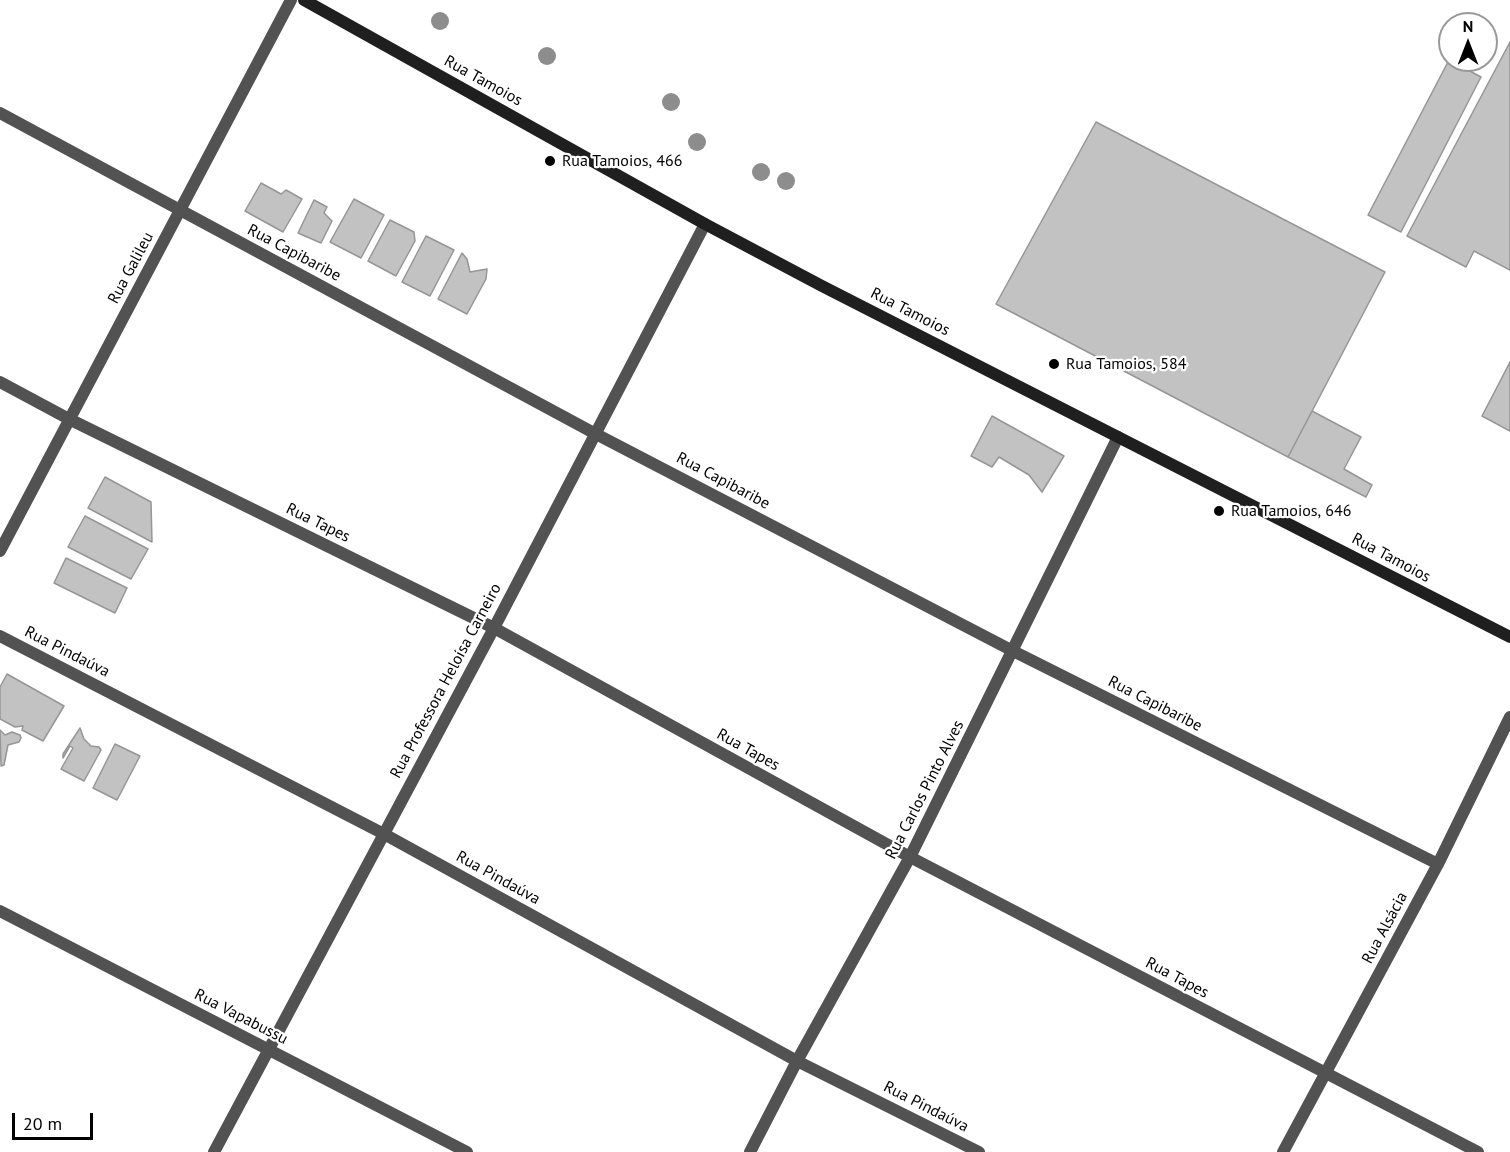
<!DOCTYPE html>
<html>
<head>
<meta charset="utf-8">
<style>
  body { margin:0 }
  #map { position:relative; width:1510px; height:1152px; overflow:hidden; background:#fff; font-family:"PT Sans",sans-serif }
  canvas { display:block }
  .north { position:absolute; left:1438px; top:12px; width:60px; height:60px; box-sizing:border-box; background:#fff; border:2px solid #999; border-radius:50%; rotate:0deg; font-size:16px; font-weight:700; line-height:24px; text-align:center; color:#000 }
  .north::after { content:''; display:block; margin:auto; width:21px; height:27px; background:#000; clip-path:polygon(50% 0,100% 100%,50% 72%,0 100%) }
  .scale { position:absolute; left:12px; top:1113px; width:81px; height:27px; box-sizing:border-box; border:3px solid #000; border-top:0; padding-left:8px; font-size:18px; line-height:21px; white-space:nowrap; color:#000; -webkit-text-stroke:4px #fff; paint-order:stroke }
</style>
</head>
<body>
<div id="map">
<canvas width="1510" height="1152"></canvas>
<div class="north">N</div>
<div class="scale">20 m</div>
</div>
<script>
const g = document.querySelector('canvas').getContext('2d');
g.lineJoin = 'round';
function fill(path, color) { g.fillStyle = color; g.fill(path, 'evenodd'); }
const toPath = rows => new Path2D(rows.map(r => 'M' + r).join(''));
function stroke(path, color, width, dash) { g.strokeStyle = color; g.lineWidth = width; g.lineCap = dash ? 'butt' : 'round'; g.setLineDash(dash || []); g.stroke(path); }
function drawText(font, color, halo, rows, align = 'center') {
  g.font = font + ' "PT Sans",sans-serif'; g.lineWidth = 4.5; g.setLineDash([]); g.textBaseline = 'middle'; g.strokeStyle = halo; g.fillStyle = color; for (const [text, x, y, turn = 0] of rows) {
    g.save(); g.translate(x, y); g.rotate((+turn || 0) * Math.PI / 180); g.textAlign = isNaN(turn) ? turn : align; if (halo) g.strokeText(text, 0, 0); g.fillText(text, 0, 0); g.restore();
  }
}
const building = toPath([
  [1510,42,1510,270,1474,251,1466,267,1407,236,1510,42],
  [1449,60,1481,77,1401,232,1368,215,1449,60],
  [1096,122,1385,272,1288,457,996,304,1096,122],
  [261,183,281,194,286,190,302,199,283,232,245,211,261,183],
  [354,199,384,215,361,258,330,242,354,199],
  [314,200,327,207,324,213,332,221,321,243,298,233,314,200],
  [390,220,414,232,415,241,396,276,368,261,390,220],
  [426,236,454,250,430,296,402,282,426,236],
  [462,253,467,259,470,272,487,269,486,279,467,314,438,299,462,253],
  [1510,362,1510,431,1482,416,1510,362],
  [1312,411,1361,437,1344,469,1372,485,1366,497,1288,457,1312,411],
  [992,416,1064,456,1042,492,1029,475,999,457,992,467,971,456,992,416],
  [105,477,151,502,152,542,88,508,105,477],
  [85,516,148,549,131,579,68,547,85,516],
  [66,558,127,588,115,613,54,583,66,558],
  [7,674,64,706,43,741,22,730,23,726,15,727,0,719,0,687,7,674],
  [80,728,84,739,91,746,99,747,101,750,84,781,61,769,73,748,70,746,63,758,63,754,80,728],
  [0,730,5,735,12,732,20,735,21,738,19,742,8,745,4,765,1,766,0,730],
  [115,744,140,756,117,800,93,788,115,744]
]);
fill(building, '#c2c2c2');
stroke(building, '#969696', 1.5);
stroke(toPath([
  [0,113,594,433,1013,651,1438,864],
  [0,382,69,419,494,628,910,857,1478,1152],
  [0,551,291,0],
  [0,636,384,834,797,1061,979,1152],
  [0,911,467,1152],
  [214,1152,494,628,705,224],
  [750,1152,797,1061,910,857,1118,437],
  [1283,1152,1438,864,1510,717]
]), '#525252', 12);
stroke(toPath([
  [304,0,705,224,822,286,1510,637]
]), '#1f1f1f', 12);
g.fillStyle = '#8d8d8d';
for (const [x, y] of [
  [440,21],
  [547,56],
  [671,102],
  [697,142],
  [761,172],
  [786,181]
]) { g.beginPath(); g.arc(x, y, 9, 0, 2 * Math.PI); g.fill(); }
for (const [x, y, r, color] of [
  [550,161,6,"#000"],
  [1054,364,6,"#000"],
  [1219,511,6,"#000"]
]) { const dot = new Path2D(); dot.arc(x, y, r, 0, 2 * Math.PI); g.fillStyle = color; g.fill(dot); stroke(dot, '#fff', 2); }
drawText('16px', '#000', '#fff', [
  ["Rua Tamoios",483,81,29],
  ["Rua Capibaribe",294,253,28],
  ["Rua Galileu",131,268,-62],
  ["Rua Tamoios",910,312,27],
  ["Rua Capibaribe",723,481,28],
  ["Rua Tapes",318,523,26],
  ["Rua Tamoios",1391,558,28],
  ["Rua Pindaúva",67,652,27],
  ["Rua Professora Heloísa Carneiro",446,681,-62],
  ["Rua Capibaribe",1155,704,27],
  ["Rua Tapes",748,750,29],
  ["Rua Carlos Pinto Alves",925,790,-63],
  ["Rua Pindaúva",498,878,29],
  ["Rua Alsácia",1385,928,-62],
  ["Rua Tapes",1177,978,28],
  ["Rua Vapabussu",241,1017,27],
  ["Rua Pindaúva",926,1107,27]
]);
drawText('16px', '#000', '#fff', [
  ["Rua Tamoios, 466",562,161],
  ["Rua Tamoios, 584",1066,364],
  ["Rua Tamoios, 646",1231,511]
], 'left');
</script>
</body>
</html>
